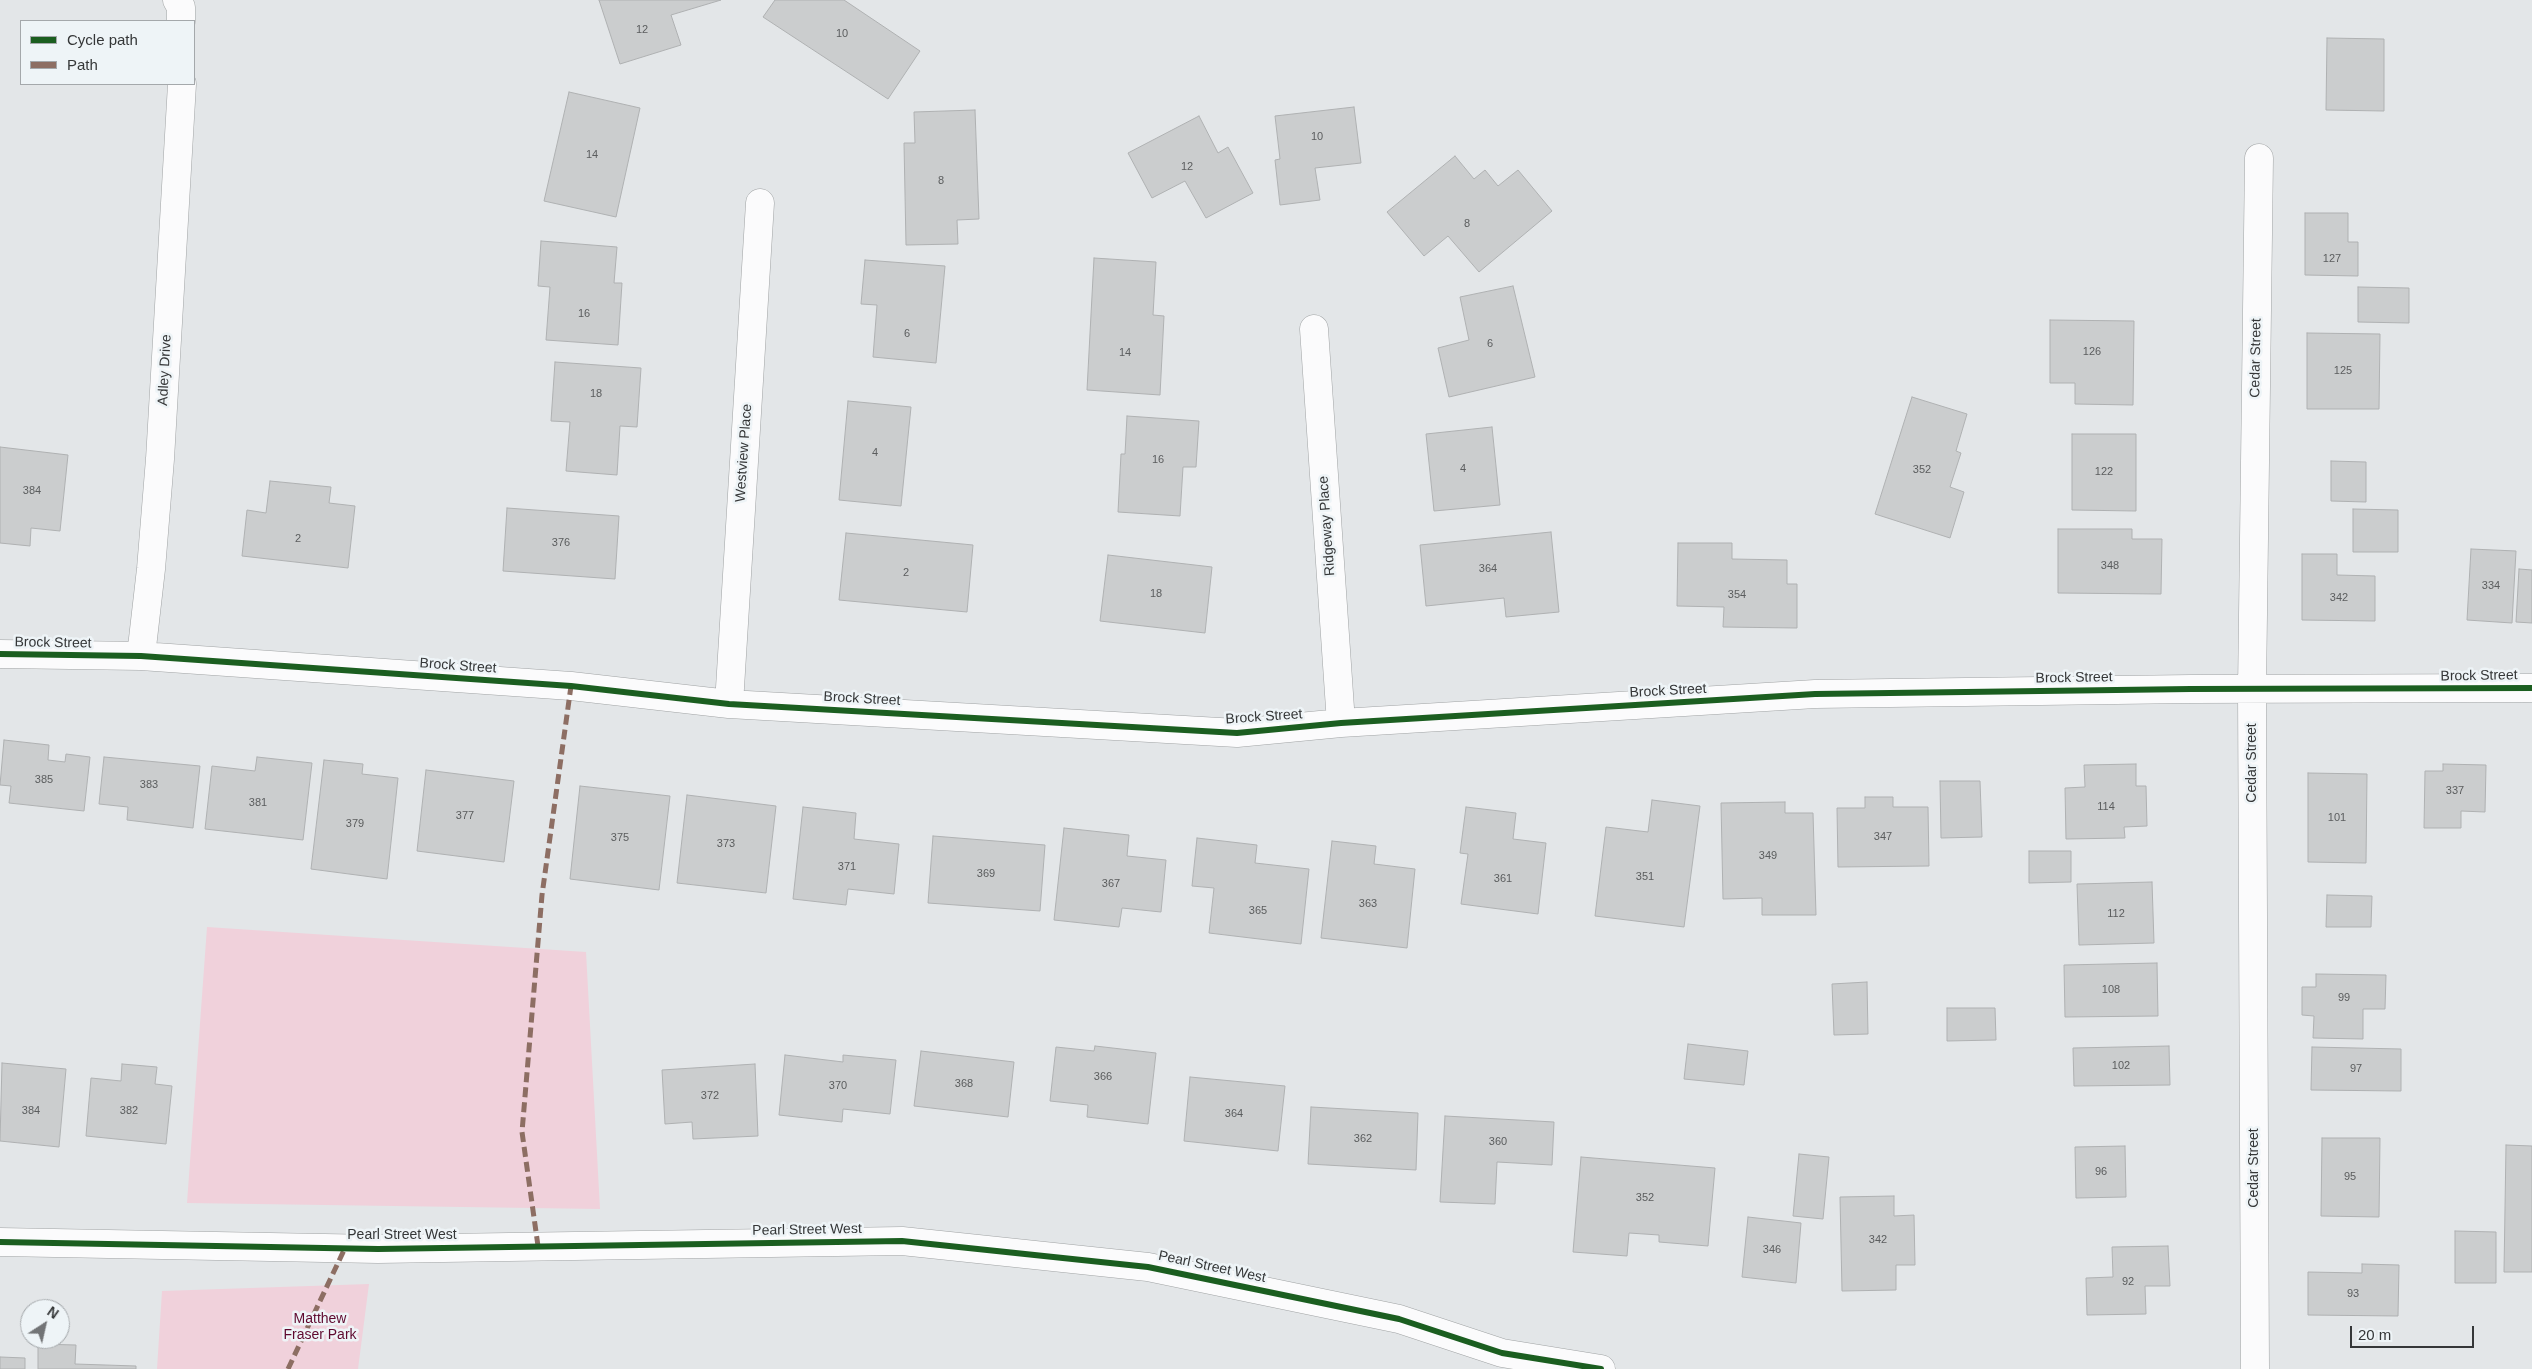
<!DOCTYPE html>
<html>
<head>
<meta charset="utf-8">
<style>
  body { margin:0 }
  #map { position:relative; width:2532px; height:1369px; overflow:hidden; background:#e3e6e8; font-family:Arial,sans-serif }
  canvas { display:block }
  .legend { position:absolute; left:20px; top:20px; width:175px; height:65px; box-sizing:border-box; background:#eef4f7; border:1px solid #a4a8ab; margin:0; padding:6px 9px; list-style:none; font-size:15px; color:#353738 }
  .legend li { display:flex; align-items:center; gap:10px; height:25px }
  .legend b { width:25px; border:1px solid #a4a8ab }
  .north { position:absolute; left:20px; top:1299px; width:50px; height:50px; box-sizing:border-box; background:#eef4f7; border:1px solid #a4a8ab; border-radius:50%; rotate:35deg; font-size:14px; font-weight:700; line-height:20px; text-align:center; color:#353738 }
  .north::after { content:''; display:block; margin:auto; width:18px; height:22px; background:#727476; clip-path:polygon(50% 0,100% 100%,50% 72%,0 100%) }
  .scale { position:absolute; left:2350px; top:1326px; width:124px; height:22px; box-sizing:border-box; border:2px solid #353738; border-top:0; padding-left:6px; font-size:15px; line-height:18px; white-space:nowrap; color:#353738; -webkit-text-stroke:4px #eef4f7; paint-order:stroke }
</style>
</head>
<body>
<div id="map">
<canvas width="2532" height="1369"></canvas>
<ul class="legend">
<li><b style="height:6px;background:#1b5e20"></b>Cycle path</li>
<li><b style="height:6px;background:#8d6e63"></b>Path</li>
</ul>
<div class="north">N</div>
<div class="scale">20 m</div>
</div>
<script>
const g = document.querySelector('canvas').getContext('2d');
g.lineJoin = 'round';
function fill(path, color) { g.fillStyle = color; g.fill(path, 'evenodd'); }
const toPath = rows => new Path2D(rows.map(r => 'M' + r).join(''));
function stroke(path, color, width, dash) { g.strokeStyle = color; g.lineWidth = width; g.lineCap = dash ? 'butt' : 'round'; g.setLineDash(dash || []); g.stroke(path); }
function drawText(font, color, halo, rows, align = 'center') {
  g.font = font + ' Arial,sans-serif'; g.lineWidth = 5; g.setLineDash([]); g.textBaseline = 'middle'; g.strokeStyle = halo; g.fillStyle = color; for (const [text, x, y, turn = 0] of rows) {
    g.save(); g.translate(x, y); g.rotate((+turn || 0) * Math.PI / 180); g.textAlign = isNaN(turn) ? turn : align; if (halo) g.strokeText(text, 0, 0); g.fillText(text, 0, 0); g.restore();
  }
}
fill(toPath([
  [207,927,586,952,600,1209,187,1203],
  [369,1284,358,1369,157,1369,162,1291]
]), '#f0d1db');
const building = toPath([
  [599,0,721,0,671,15,681,45,620,64,599,0],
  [775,0,844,0,920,51,888,99,763,17,775,0],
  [2327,38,2384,39,2384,111,2326,110,2327,38],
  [569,92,640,108,616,217,544,201,569,92],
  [1354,107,1361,163,1315,168,1320,200,1280,205,1275,160,1280,159,1275,116,1354,107],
  [975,110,979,219,957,220,958,244,906,245,904,143,915,143,914,112,975,110],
  [1199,116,1218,153,1228,147,1253,193,1206,218,1185,181,1152,198,1128,153,1199,116],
  [1455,156,1474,179,1485,170,1498,186,1518,170,1552,211,1479,272,1448,236,1424,256,1387,212,1455,156],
  [2305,213,2348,213,2348,242,2358,242,2358,276,2305,275,2305,213],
  [541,241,617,247,614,283,622,283,618,345,546,340,550,287,538,286,541,241],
  [1094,258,1156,262,1153,315,1164,316,1160,395,1087,390,1094,258],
  [865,260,945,266,936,363,873,357,877,305,861,304,865,260],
  [1513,286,1535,377,1449,397,1438,348,1469,340,1460,297,1513,286],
  [2358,287,2409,288,2409,323,2358,322,2358,287],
  [2050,320,2134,321,2133,405,2075,404,2075,383,2050,383,2050,320],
  [2307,333,2380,334,2379,409,2307,409,2307,333],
  [555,362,641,368,637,427,620,426,617,475,566,471,570,422,551,421,555,362],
  [1912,397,1967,414,1956,451,1961,453,1950,487,1964,492,1950,538,1875,514,1912,397],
  [848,401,911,407,901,506,839,500,848,401],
  [1127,416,1199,421,1196,467,1183,467,1180,516,1118,512,1121,454,1125,454,1127,416],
  [1492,427,1500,505,1434,511,1426,434,1492,427],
  [2072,434,2136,434,2136,511,2072,510,2072,434],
  [0,447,68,455,60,531,31,528,30,546,0,543,0,447],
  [2331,461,2366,462,2366,502,2331,501,2331,461],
  [270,481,331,487,329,503,355,506,348,568,242,556,247,510,266,513,270,481],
  [507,508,619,516,615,579,503,571,507,508],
  [2353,509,2398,510,2398,552,2353,552,2353,509],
  [2058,529,2132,529,2132,539,2162,539,2161,594,2058,593,2058,529],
  [1551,532,1559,612,1506,617,1504,598,1426,606,1420,545,1551,532],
  [846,533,973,545,967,612,839,600,846,533],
  [1678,543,1732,543,1732,559,1787,560,1787,584,1797,584,1797,628,1723,627,1724,607,1677,606,1678,543],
  [2471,549,2516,551,2512,623,2467,620,2471,549],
  [2302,554,2337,554,2337,575,2375,576,2375,621,2302,620,2302,554],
  [1108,555,1212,567,1205,633,1100,621,1108,555],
  [2519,569,2532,570,2532,623,2516,622,2519,569],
  [4,740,49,745,48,760,65,762,66,754,90,757,84,811,9,803,11,786,0,785,4,740],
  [104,757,200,766,193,828,127,820,128,807,99,804,104,757],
  [257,757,312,763,303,840,205,829,212,766,255,771,257,757],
  [324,760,363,764,362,774,398,778,387,879,311,869,324,760],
  [2136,764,2136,786,2146,786,2147,826,2124,827,2125,838,2066,839,2065,788,2085,787,2084,765,2136,764],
  [2443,764,2486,765,2485,812,2461,811,2461,828,2424,828,2425,771,2443,771,2443,764],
  [426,770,514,781,504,862,417,851,426,770],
  [2308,773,2367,774,2366,863,2308,862,2308,773],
  [1940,781,1980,781,1982,837,1941,838,1940,781],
  [580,786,670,796,659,890,570,879,580,786],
  [687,795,776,806,766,893,677,883,687,795],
  [1865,797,1893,797,1893,807,1928,807,1929,866,1838,867,1837,808,1865,808,1865,797],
  [1652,800,1700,806,1684,927,1595,916,1606,827,1648,832,1652,800],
  [1785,802,1785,813,1813,813,1816,915,1762,915,1762,898,1723,899,1721,803,1785,802],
  [803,807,856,813,854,839,899,844,894,894,848,889,846,905,793,899,803,807],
  [1466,807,1516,813,1513,839,1546,843,1538,914,1461,904,1468,854,1460,853,1466,807],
  [1064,828,1129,835,1127,856,1166,860,1161,912,1122,908,1119,927,1054,920,1064,828],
  [933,836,1045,845,1040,911,928,903,933,836],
  [1197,838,1257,845,1255,863,1309,869,1301,944,1209,933,1214,888,1192,886,1197,838],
  [1332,841,1376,846,1374,864,1415,869,1407,948,1321,938,1332,841],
  [2029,851,2071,851,2071,882,2029,883,2029,851],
  [2152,882,2154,943,2079,945,2077,884,2152,882],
  [2327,895,2372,896,2371,927,2326,927,2327,895],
  [2157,963,2158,1016,2065,1017,2064,965,2157,963],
  [2316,974,2386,975,2385,1009,2363,1009,2363,1039,2313,1038,2314,1016,2302,1015,2302,987,2316,987,2316,974],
  [1867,982,1868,1034,1834,1035,1832,984,1867,982],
  [1947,1008,1995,1008,1996,1040,1947,1041,1947,1008],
  [1688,1044,1748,1051,1744,1085,1684,1079,1688,1044],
  [1095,1046,1156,1053,1148,1124,1087,1117,1088,1105,1050,1101,1056,1047,1094,1051,1095,1046],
  [2169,1046,2170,1085,2074,1086,2073,1048,2169,1046],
  [2312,1047,2401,1049,2401,1091,2311,1090,2312,1047],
  [921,1051,1014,1062,1008,1117,914,1106,921,1051],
  [785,1055,843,1062,843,1055,896,1060,890,1114,843,1109,842,1122,779,1115,785,1055],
  [2,1063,66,1069,59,1147,0,1141,2,1063],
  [122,1064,157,1067,155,1084,172,1086,166,1144,86,1136,91,1078,121,1081,122,1064],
  [755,1064,758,1136,693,1139,692,1122,665,1124,662,1070,755,1064],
  [1190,1077,1285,1086,1278,1151,1184,1141,1190,1077],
  [1311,1107,1418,1113,1416,1170,1308,1164,1311,1107],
  [1445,1116,1554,1122,1552,1165,1497,1162,1495,1204,1440,1202,1445,1116],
  [2322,1138,2380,1138,2379,1217,2321,1216,2322,1138],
  [2506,1145,2532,1146,2532,1272,2504,1272,2506,1145],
  [2125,1146,2126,1197,2076,1198,2075,1147,2125,1146],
  [1799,1154,1829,1157,1823,1219,1793,1216,1799,1154],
  [1581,1157,1715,1168,1708,1246,1659,1242,1659,1235,1629,1233,1627,1256,1573,1252,1581,1157],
  [1894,1196,1894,1216,1914,1215,1915,1265,1896,1265,1896,1290,1842,1291,1840,1197,1894,1196],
  [1748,1217,1801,1223,1796,1283,1742,1277,1748,1217],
  [2455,1231,2496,1232,2496,1283,2455,1283,2455,1231],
  [2168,1246,2170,1286,2145,1286,2146,1314,2087,1315,2086,1278,2113,1277,2112,1247,2168,1246],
  [2362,1264,2399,1265,2398,1316,2308,1315,2308,1272,2362,1273,2362,1264],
  [38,1344,76,1345,75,1364,136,1366,136,1369,38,1369,38,1344],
  [0,1357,25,1358,25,1369,0,1369,0,1357]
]);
fill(building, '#cbcdce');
stroke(building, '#afb1b2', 1);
const minor = toPath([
  [177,0,181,7,181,21],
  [1314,329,1341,723],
  [0,654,141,656,571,686,729,704,1237,733,1341,723,1815,694,2191,689,2532,688],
  [141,656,151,569,160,459,182,84],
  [729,704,760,203],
  [0,1242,378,1249,902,1241,1148,1267,1399,1319,1502,1353,1601,1369],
  [2255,1369,2252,690,2259,158]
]);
stroke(minor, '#a0a3a4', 29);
stroke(minor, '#fbfbfc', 28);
stroke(toPath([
  [538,1246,522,1132,542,895,571,686],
  [288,1369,345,1248]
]), '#8d6e63', 5, [10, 5]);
stroke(toPath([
  [0,654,141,656,571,686,729,704,1237,733,1341,723,1815,694,2191,689,2532,688],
  [0,1242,378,1249,902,1241,1148,1267,1399,1319,1502,1353,1601,1369]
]), '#1b5e20', 6);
drawText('11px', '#5b5d5e', null, [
  ["12",642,30],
  ["10",842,34],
  ["10",1317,137],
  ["14",592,155],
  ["12",1187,167],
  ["8",941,181],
  ["8",1467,224],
  ["127",2332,259],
  ["16",584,314],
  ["6",907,334],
  ["6",1490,344],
  ["126",2092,352],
  ["14",1125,353],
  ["125",2343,371],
  ["18",596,394],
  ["4",875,453],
  ["16",1158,460],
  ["4",1463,469],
  ["352",1922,470],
  ["122",2104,472],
  ["384",32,491],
  ["2",298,539],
  ["376",561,543],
  ["348",2110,566],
  ["364",1488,569],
  ["2",906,573],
  ["334",2491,586],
  ["18",1156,594],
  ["354",1737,595],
  ["342",2339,598],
  ["385",44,780],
  ["383",149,785],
  ["337",2455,791],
  ["381",258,803],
  ["114",2106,807],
  ["377",465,816],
  ["101",2337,818],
  ["379",355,824],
  ["347",1883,837],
  ["375",620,838],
  ["373",726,844],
  ["349",1768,856],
  ["371",847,867],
  ["369",986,874],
  ["351",1645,877],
  ["361",1503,879],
  ["367",1111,884],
  ["363",1368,904],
  ["365",1258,911],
  ["112",2116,914],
  ["108",2111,990],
  ["99",2344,998],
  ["102",2121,1066],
  ["97",2356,1069],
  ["366",1103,1077],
  ["368",964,1084],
  ["370",838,1086],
  ["372",710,1096],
  ["384",31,1111],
  ["382",129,1111],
  ["364",1234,1114],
  ["362",1363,1139],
  ["360",1498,1142],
  ["96",2101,1172],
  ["95",2350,1177],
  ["352",1645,1198],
  ["342",1878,1240],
  ["346",1772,1250],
  ["92",2128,1282],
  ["93",2353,1294]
]);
drawText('14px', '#353738', '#eef4f7', [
  ["Cedar Street",2256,358,-89],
  ["Adley Drive",165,370,-87],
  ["Westview Place",744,453,-86],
  ["Ridgeway Place",1327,526,-94],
  ["Brock Street",53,643,1],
  ["Brock Street",458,666,4],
  ["Brock Street",2479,676,-1],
  ["Brock Street",2074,678,-1],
  ["Brock Street",1668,691,-3],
  ["Brock Street",862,699,3],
  ["Brock Street",1264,717,-4],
  ["Cedar Street",2252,763,-90],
  ["Cedar Street",2254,1168,-90],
  ["Pearl Street West",807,1230,-1],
  ["Pearl Street West",402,1235],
  ["Pearl Street West",1212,1267,12]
]);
drawText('14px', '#5f092f', '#eef4f7', [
  ["Matthew",320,1319],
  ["Fraser Park",320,1335]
]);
</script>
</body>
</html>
